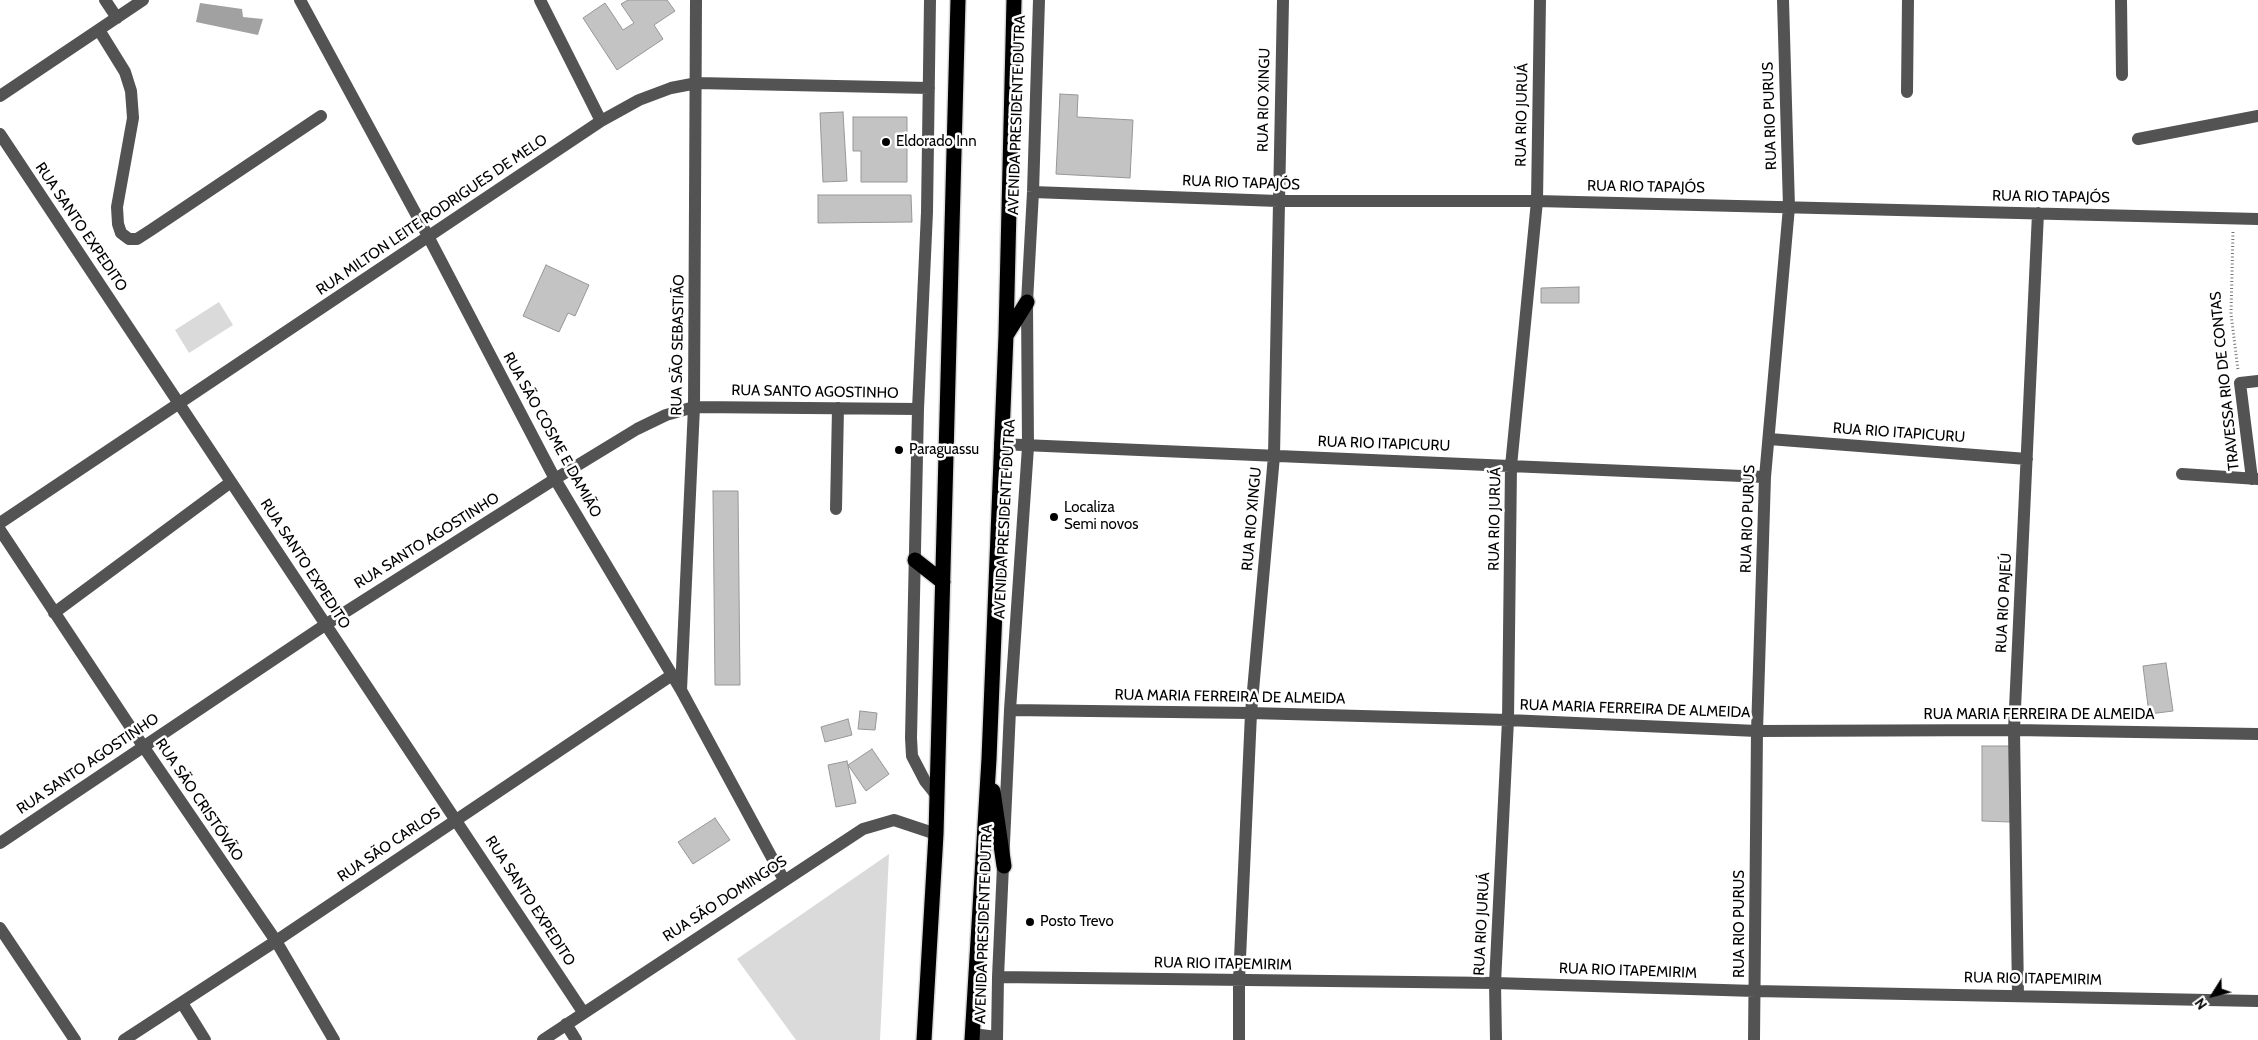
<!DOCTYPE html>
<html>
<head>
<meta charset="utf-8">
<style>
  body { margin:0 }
  #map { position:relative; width:2258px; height:1040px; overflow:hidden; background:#fff; font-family:Cabin,sans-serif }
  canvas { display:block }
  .north { position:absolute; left:2188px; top:970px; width:50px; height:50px; -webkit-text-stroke:4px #fff; paint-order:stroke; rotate:234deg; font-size:14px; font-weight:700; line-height:20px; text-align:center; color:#000 }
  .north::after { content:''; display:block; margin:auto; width:18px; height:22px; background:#000; clip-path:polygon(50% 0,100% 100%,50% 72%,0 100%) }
</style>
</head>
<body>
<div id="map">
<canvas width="2258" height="1040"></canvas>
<div class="north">N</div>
</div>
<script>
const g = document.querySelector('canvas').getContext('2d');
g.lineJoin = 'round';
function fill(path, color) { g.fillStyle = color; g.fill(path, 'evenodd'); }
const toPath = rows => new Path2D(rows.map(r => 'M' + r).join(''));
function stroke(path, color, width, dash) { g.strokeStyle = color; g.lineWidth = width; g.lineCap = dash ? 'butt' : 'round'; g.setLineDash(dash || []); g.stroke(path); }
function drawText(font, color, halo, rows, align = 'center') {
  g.font = font + ' Cabin,sans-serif'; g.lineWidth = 5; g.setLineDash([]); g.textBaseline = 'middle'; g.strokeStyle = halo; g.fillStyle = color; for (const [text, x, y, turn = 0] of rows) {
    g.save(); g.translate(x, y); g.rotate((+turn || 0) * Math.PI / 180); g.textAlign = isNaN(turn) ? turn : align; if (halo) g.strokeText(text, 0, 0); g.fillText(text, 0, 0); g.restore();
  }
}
fill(toPath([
  [219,302,233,325,189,353,175,330],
  [889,854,880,1040,796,1040,737,959]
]), '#dadada');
fill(toPath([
  [200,3,242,9,243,17,263,19,258,35,196,22]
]), '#a1a1a1');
const building = toPath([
  [628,0,667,0,675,11,654,25,663,39,617,70,583,18,605,3,623,30,634,23,621,4,628,0],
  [1060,94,1078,95,1077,117,1133,120,1130,178,1056,174,1060,94],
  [843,112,847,181,823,182,820,113,843,112],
  [853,117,907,117,907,182,861,182,861,151,853,151,853,117],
  [818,195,911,195,912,222,818,223,818,195],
  [546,265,589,285,575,316,568,313,559,332,523,316,546,265],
  [1579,287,1579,303,1541,303,1541,288,1579,287],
  [713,491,738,491,740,685,715,685,713,491],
  [2166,663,2173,711,2149,714,2143,666,2166,663],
  [860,711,877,713,875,730,858,729,860,711],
  [848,719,852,735,825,742,821,727,848,719],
  [1982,746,2011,746,2010,822,1982,821,1982,746],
  [872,749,889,774,866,791,848,765,872,749],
  [847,761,856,803,836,807,828,765,847,761],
  [715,818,730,840,693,864,678,842,715,818]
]);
fill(building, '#c3c3c3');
stroke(building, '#979797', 1);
const highway = toPath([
  [1007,334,1027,302],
  [915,560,943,582],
  [993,791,1004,866],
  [924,1040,936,834,958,0],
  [972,1040,989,759,1006,335,1014,0]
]);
stroke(highway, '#dbdbdb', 18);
stroke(toPath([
  [2233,232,2231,314,2238,370]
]), '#757575', 3, [1, 2.5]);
stroke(toPath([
  [105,0,117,18],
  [300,0,429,238,555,479,681,690,784,880],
  [540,0,601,121],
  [930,0,927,212,918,409,911,738,912,756,925,781,937,796],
  [2121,0,2122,75],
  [99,30,125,72,131,91,133,118,117,207,118,224,121,233,129,239,137,239,151,230,321,116],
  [1907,92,1908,0],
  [0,96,143,0],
  [0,134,583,1012],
  [2138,139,2258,116],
  [1033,192,1278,201,1537,201,2258,219],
  [1769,439,2027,459],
  [1000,444,1765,477],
  [2182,474,2258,479],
  [2252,479,2240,383,2258,381],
  [836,509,838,408],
  [0,523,601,121,639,100,671,88,697,83,929,88],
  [0,530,143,746,276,941,334,1040],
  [54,613,231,482],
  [681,690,694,407,696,0],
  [1010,710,1251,713,1508,720,1757,731,2014,730,2258,734],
  [0,843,325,625,555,479,637,429,666,415,694,407,918,409],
  [0,928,75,1040],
  [998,977,1495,983,1755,991,2258,1001],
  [2018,995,2014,730,2038,213],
  [182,1003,205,1040],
  [566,1024,576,1040],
  [972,1034,997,1037],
  [124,1040,276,941,672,675],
  [543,1040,863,829,894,820,936,834],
  [997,1040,998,977,1010,710,1028,447,1027,302,1033,192,1039,0],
  [1239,1040,1239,981,1251,713,1274,456,1283,0],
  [1496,1040,1495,983,1508,720,1511,466,1537,201,1540,0],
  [1754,1040,1757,731,1765,477,1789,207,1783,0]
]), '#535353', 12);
stroke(highway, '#000', 15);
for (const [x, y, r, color] of [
  [886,142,5,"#000"],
  [899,450,5,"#000"],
  [1054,517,5,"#000"],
  [1030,922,5,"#000"]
]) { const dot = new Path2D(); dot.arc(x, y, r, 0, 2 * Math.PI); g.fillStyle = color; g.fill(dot); stroke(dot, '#fff', 2); }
drawText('15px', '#000', '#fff', [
  ["RUA RIO XINGU",1264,100,-89],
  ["AVENIDA PRESIDENTE DUTRA",1017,115,-88],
  ["RUA RIO JURUÁ",1522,115,-89],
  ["RUA RIO PURUS",1770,116,-92],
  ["RUA RIO TAPAJÓS",1241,183,2],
  ["RUA RIO TAPAJÓS",1646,187,1],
  ["RUA RIO TAPAJÓS",2051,197,1],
  ["RUA MILTON LEITE RODRIGUES DE MELO",432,215,-34],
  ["RUA SANTO EXPEDITO",81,227,56],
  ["RUA SÃO SEBASTIÃO",678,345,-89],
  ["TRAVESSA RIO DE CONTAS",2225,381,-96],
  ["RUA SANTO AGOSTINHO",815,392,1],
  ["RUA RIO ITAPICURU",1899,433,4],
  ["RUA SÃO COSME E DAMIÃO",552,435,61],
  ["RUA RIO ITAPICURU",1384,444,2],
  ["AVENIDA PRESIDENTE DUTRA",1005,519,-87],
  ["RUA RIO XINGU",1252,519,-85],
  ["RUA RIO JURUÁ",1495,519,-89],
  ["RUA RIO PURUS",1748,519,-88],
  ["RUA SANTO AGOSTINHO",427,541,-32],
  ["RUA SANTO EXPEDITO",305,564,57],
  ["RUA RIO PAJEÚ",2004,603,-87],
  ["RUA MARIA FERREIRA DE ALMEIDA",1230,697,1],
  ["RUA MARIA FERREIRA DE ALMEIDA",1635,709,2],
  ["RUA MARIA FERREIRA DE ALMEIDA",2039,715],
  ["RUA SANTO AGOSTINHO",88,764,-34],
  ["RUA SÃO CRISTÓVÃO",199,800,56],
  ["RUA SÃO CARLOS",389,845,-34],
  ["RUA SÃO DOMINGOS",725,899,-33],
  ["RUA SANTO EXPEDITO",530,901,57],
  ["AVENIDA PRESIDENTE DUTRA",984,924,-88],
  ["RUA RIO JURUÁ",1482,924,-87],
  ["RUA RIO PURUS",1740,924,-90],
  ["RUA RIO ITAPEMIRIM",1223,964,1],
  ["RUA RIO ITAPEMIRIM",1628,971,2],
  ["RUA RIO ITAPEMIRIM",2033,979,1]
]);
drawText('15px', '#000', '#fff', [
  ["Eldorado Inn",896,142],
  ["Paraguassu",909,450],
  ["Localiza",1064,508],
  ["Semi novos",1064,525],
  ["Posto Trevo",1040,922]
], 'left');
</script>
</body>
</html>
